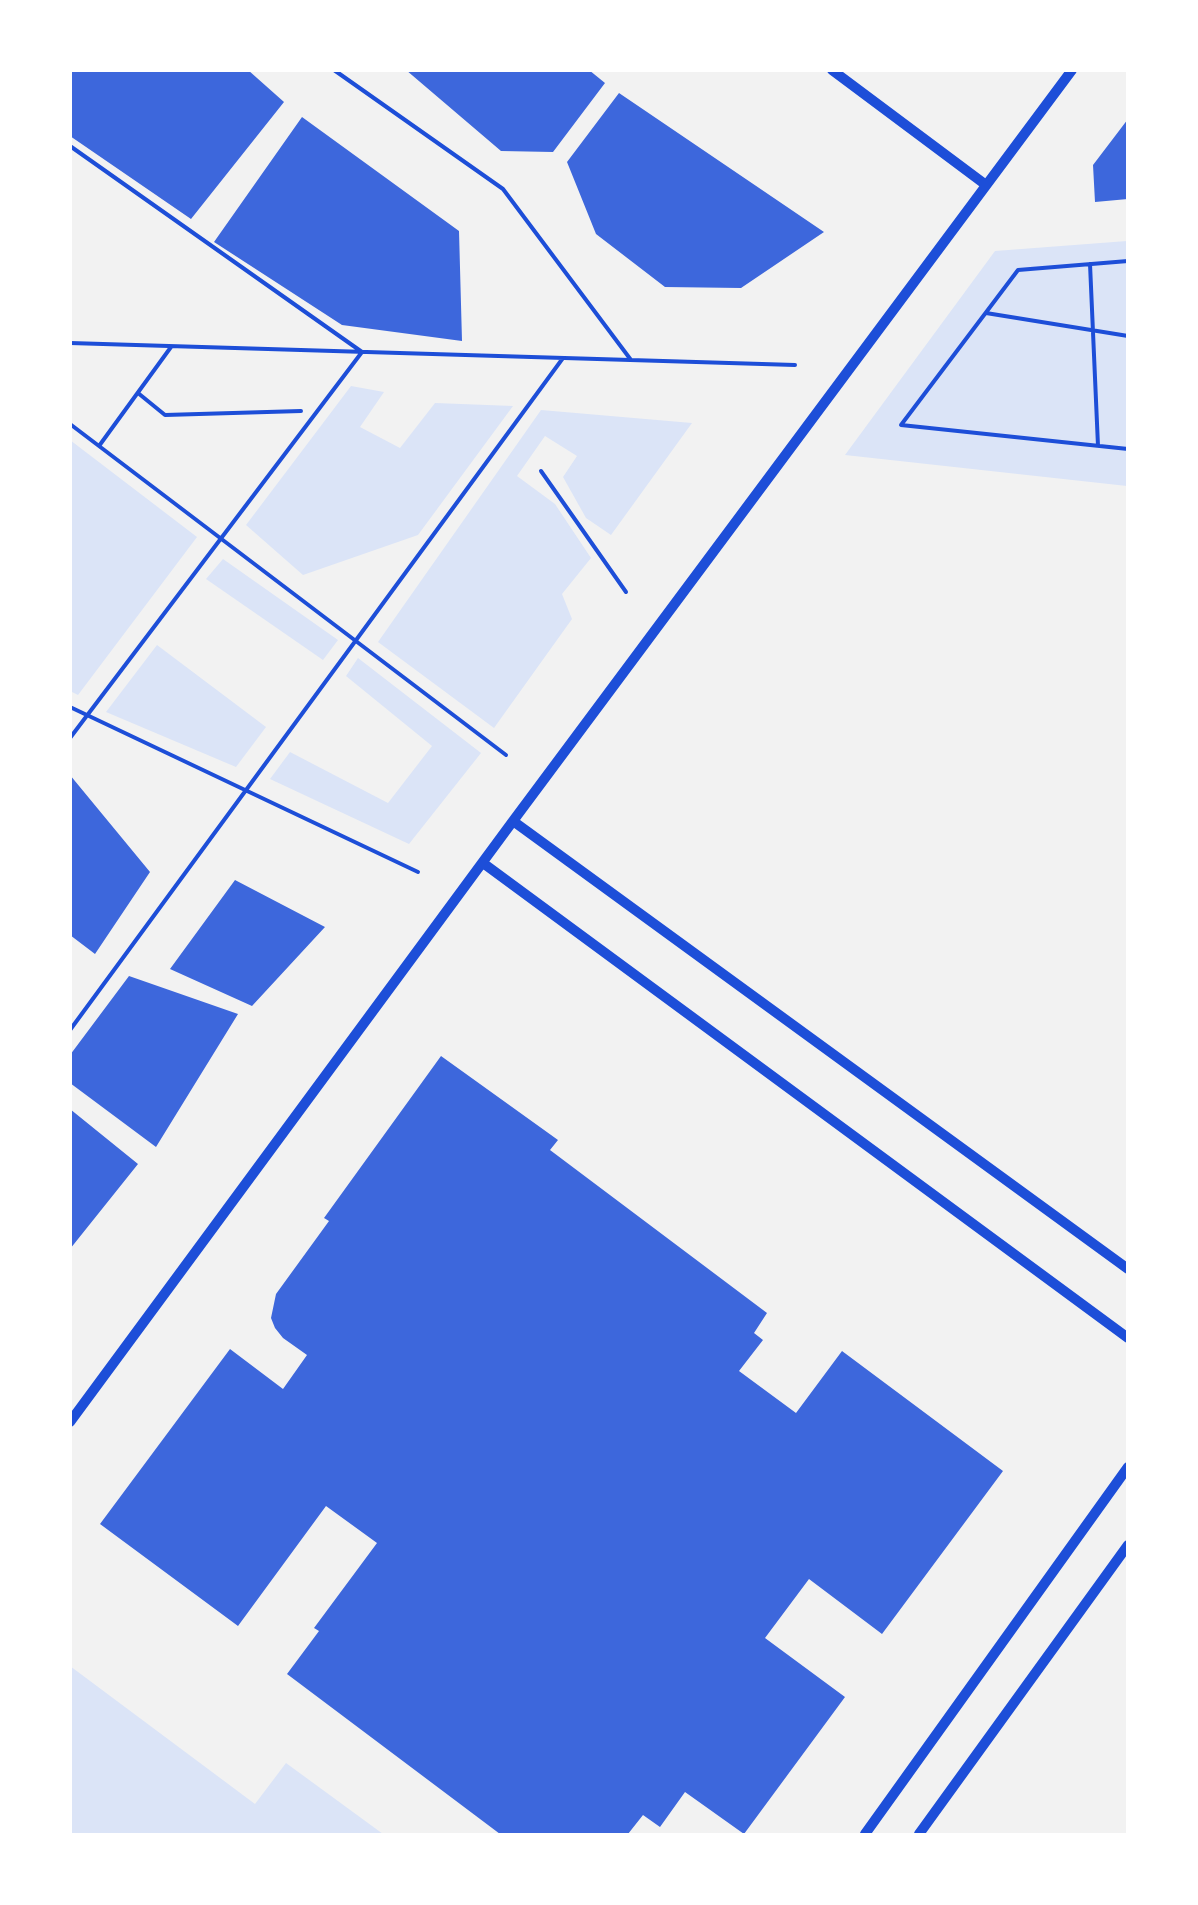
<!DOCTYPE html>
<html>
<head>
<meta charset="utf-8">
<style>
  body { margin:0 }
  #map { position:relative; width:1198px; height:1905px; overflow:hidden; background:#f2f2f2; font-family:"Exo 2",sans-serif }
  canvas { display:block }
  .frame { position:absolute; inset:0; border:72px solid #fff; pointer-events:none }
</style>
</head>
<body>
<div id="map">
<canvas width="1198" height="1905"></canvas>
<div class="frame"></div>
</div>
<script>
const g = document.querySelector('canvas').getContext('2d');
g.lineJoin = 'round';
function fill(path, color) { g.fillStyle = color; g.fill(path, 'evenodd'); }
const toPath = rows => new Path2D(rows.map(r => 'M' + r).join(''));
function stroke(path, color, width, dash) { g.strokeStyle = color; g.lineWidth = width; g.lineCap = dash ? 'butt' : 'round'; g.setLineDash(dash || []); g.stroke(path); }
fill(toPath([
  [1127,241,1127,486,845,455,995,251],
  [351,386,384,392,360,427,400,448,435,403,513,406,418,535,303,575,246,525],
  [541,410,692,423,611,535,586,518,563,477,577,456,545,436,517,476,555,504,591,558,562,594,572,619,494,728,378,642],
  [70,440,197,537,78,695,70,691],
  [223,559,338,640,323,660,206,579],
  [157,645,266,727,236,767,106,712],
  [358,658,481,753,409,844,270,779,290,752,388,803,432,746,346,676],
  [70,1666,255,1804,286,1763,383,1834,71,1834]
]), '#dbe4f7');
fill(toPath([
  [70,70,248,70,284,102,191,219,70,136],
  [406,70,589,70,605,83,553,152,501,151],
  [619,93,824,232,741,288,665,287,596,234,567,162],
  [302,117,459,231,462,341,342,325,214,242],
  [1128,119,1128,199,1095,202,1093,165],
  [70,775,150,872,95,954,70,935],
  [235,880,325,927,252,1006,170,969],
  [129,976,238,1014,156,1147,70,1083,70,1055],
  [441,1056,558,1140,550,1150,767,1313,754,1333,763,1340,739,1371,796,1413,842,1351,1003,1471,882,1634,809,1579,765,1638,845,1697,744,1834,685,1792,660,1827,643,1815,628,1834,500,1834,287,1674,319,1631,314,1628,377,1543,326,1506,238,1626,100,1524,230,1349,283,1389,307,1355,283,1338,275,1328,271,1318,276,1294,329,1221,324,1218],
  [70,1109,138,1164,70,1249]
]), '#3d67dc');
stroke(toPath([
  [334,70,503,189,631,360],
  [70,146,362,352,70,738],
  [1128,261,1018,270,901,425,1128,449],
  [1090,264,1098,446],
  [986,313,1128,336],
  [70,343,795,365],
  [138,393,165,415,301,411],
  [70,424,506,755],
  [99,446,171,347],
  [541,471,626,592],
  [70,707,418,872],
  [70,1030,563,358]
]), '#1d4ed8', 4);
stroke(toPath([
  [832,70,986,185],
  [513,821,1128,1269],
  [483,863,1128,1338],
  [70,1422,513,821,1072,70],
  [865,1834,1128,1467],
  [919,1834,1128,1545]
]), '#1d4ed8', 10);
</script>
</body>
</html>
